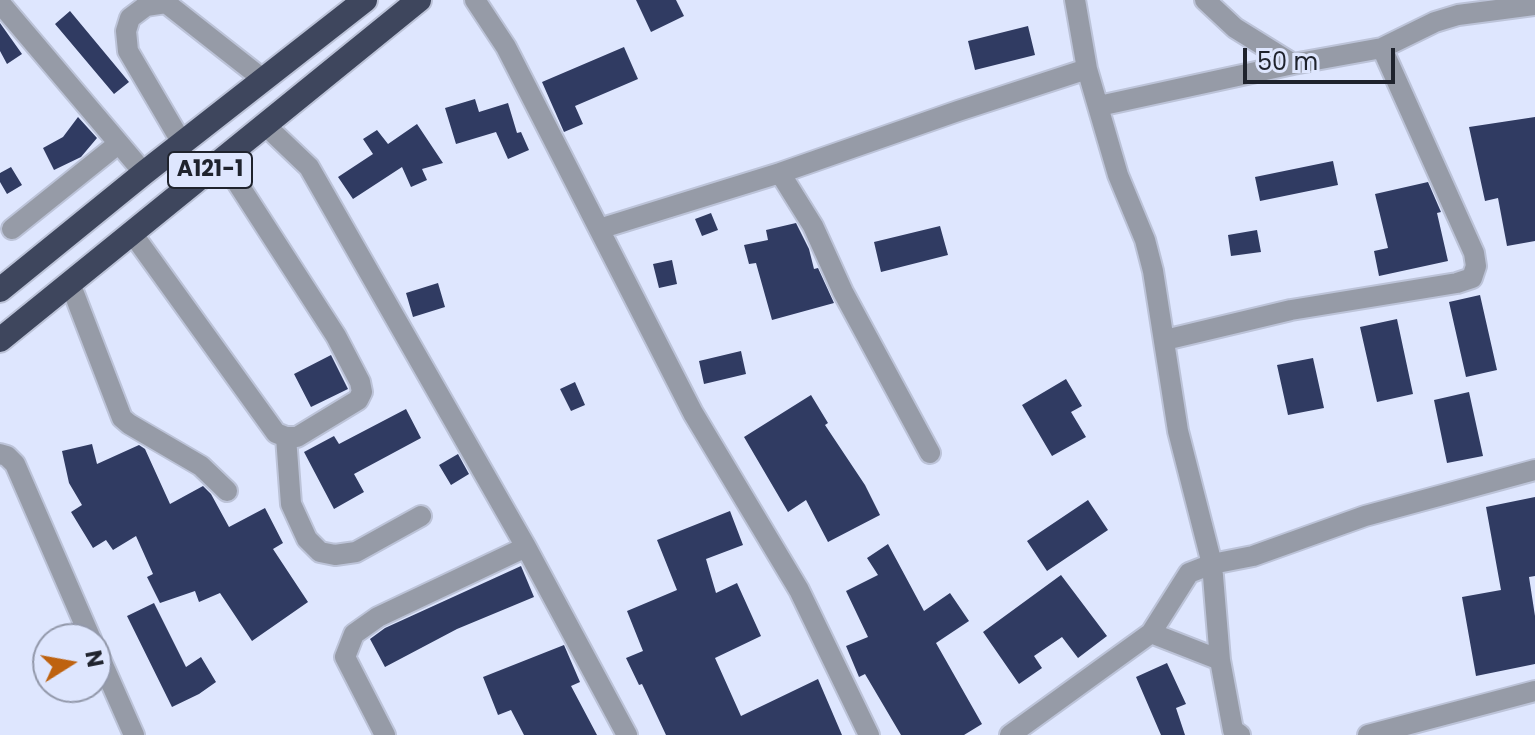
<!DOCTYPE html>
<html>
<head>
<meta charset="utf-8">
<style>
  body { margin:0 }
  #map { position:relative; width:1535px; height:735px; overflow:hidden; background:#dee6fe; font-family:Poppins,sans-serif }
  canvas { display:block }
  .north { position:absolute; left:32px; top:623px; width:80px; height:80px; box-sizing:border-box; background:#dee6fe; border:2px solid #9298aa; border-radius:50%; rotate:79deg; font-size:22px; font-weight:700; line-height:32px; text-align:center; color:#1f232d }
  .north::after { content:''; display:block; margin:auto; width:28px; height:36px; background:#be620f; clip-path:polygon(50% 0,100% 100%,50% 72%,0 100%) }
  .scale { position:absolute; left:1243px; top:48px; width:152px; height:36px; box-sizing:border-box; border:4px solid #1f232d; border-top:0; padding-left:10px; font-size:24px; line-height:28px; white-space:nowrap; color:#1f232d; -webkit-text-stroke:6px #dee6fe; paint-order:stroke }
</style>
</head>
<body>
<div id="map">
<canvas width="1535" height="735"></canvas>
<div class="north">N</div>
<div class="scale">50 m</div>
</div>
<script>
const g = document.querySelector('canvas').getContext('2d');
g.lineJoin = 'round';
function fill(path, color) { g.fillStyle = color; g.fill(path, 'evenodd'); }
const toPath = rows => new Path2D(rows.map(r => 'M' + r).join(''));
function stroke(path, color, width, dash) { g.strokeStyle = color; g.lineWidth = width; g.lineCap = dash ? 'butt' : 'round'; g.setLineDash(dash || []); g.stroke(path); }
function drawText(font, color, halo, rows, align = 'center') {
  g.font = font + ' Poppins,sans-serif'; g.lineWidth = 8; g.setLineDash([]); g.textBaseline = 'middle'; g.strokeStyle = halo; g.fillStyle = color; for (const [text, x, y, turn = 0] of rows) {
    g.save(); g.translate(x, y); g.rotate((+turn || 0) * Math.PI / 180); g.textAlign = isNaN(turn) ? turn : align; if (halo) g.strokeText(text, 0, 0); g.fillText(text, 0, 0); g.restore();
  }
}
fill(toPath([
  [636,0,676,0,684,16,651,32],
  [70,11,129,82,114,94,55,24],
  [0,23,22,54,7,64,0,51],
  [1028,26,1035,55,975,70,968,41],
  [624,47,638,79,575,106,583,124,564,132,542,82],
  [475,99,479,112,508,103,517,133,521,132,529,150,508,159,496,132,456,144,445,108],
  [78,117,97,138,81,157,54,170,43,148,63,137],
  [1535,117,1535,241,1507,246,1498,198,1485,201,1469,127],
  [417,124,443,163,422,169,427,180,411,187,402,167,353,199,338,177,373,154,363,139,377,130,388,144],
  [1333,161,1338,185,1260,201,1255,177],
  [11,167,22,185,7,194,0,182,0,173],
  [1428,182,1441,212,1437,213,1448,261,1379,276,1374,251,1388,248,1375,194],
  [711,213,718,230,702,236,695,219],
  [796,223,809,249,814,269,818,268,834,303,772,320,756,263,749,264,744,245,768,240,766,230],
  [940,226,948,255,881,272,874,242],
  [1257,230,1261,252,1231,256,1228,235],
  [672,260,677,284,659,288,653,264],
  [438,283,445,307,413,317,406,293],
  [1480,295,1497,370,1466,377,1449,302],
  [1397,319,1413,394,1377,402,1360,327],
  [741,351,746,374,704,384,699,361],
  [331,355,348,389,311,407,294,374],
  [1313,358,1324,408,1288,415,1277,365],
  [1066,379,1082,406,1071,412,1086,437,1052,456,1022,405],
  [575,382,585,405,571,411,560,389],
  [1469,392,1483,456,1447,463,1434,400],
  [811,395,828,423,825,425,865,485,880,515,828,542,806,500,788,512,744,437],
  [406,409,421,438,354,474,364,492,334,509,304,452,334,436,339,444],
  [92,444,97,464,139,445,145,449,170,504,203,486,211,494,229,527,265,508,283,543,273,549,308,602,252,641,220,593,199,602,195,591,160,603,147,577,153,574,136,536,113,550,106,540,93,548,71,512,82,505,69,483,62,451],
  [458,454,469,474,451,485,439,465],
  [1535,497,1535,576,1529,577,1535,616,1535,664,1476,676,1462,597,1501,590,1486,507],
  [1088,500,1108,530,1047,571,1027,541],
  [730,511,743,545,706,559,716,593,737,583,761,636,715,658,741,716,818,679,842,735,666,735,642,684,639,685,626,658,643,651,627,611,677,590,657,540],
  [888,544,924,611,950,593,969,621,936,643,982,724,964,735,901,735,865,674,859,677,846,646,868,637,846,591,878,575,867,558],
  [521,566,534,597,457,629,385,667,370,639,385,628],
  [1061,575,1107,636,1078,658,1062,637,1034,656,1042,668,1019,684,983,632],
  [154,603,186,667,201,657,216,682,199,694,172,707,127,616],
  [564,645,580,682,571,686,597,735,524,735,511,710,498,715,483,677],
  [1167,663,1186,704,1176,708,1185,735,1161,735,1136,677]
]), '#303b62');
const minor = toPath([
  [475,0,506,47,693,413,799,590,869,735],
  [1075,0,1087,69,1118,175,1145,240,1153,271,1178,431,1212,564,1220,660,1233,730,1240,735],
  [1205,0,1235,28,1293,64],
  [0,3,144,173],
  [1099,106,1293,64,1382,48,1435,22,1458,15,1535,5],
  [265,125,309,167,526,547,627,735],
  [182,143,128,51,126,31,130,18,146,6,166,3,264,80],
  [780,173,813,226,843,292,930,453],
  [12,229,118,144],
  [599,229,780,173,958,111,1087,69],
  [132,233,276,433,286,437,297,437,358,400,362,392,360,382,336,336,222,159],
  [70,283,122,418,129,424,201,466,227,491],
  [1165,340,1291,310,1457,283,1472,278,1476,266,1474,253,1382,48],
  [286,437,291,504,307,539,320,552,335,555,356,552,421,516],
  [0,454,7,456,15,464,91,639],
  [1151,633,1220,660],
  [96,649,134,735],
  [385,735,345,657,354,634,378,617,526,547],
  [1010,735,1151,633,1189,573,1212,564,1253,556,1365,516,1535,470],
  [1368,735,1535,691]
]);
const highway = toPath([
  [0,290,144,173,365,0],
  [0,340,419,0]
]);
stroke(minor, '#bcc3d8', 24);
stroke(highway, '#bcc3d8', 28);
stroke(minor, '#969ba7', 20);
stroke(highway, '#3e465d', 24);
for (const [x, y, w] of [
  [210,170,84]
]) { const box = new Path2D(); box.roundRect(x - w / 2, y - 18, w, 36, 6); g.fillStyle = '#dee6fe'; g.fill(box); stroke(box, '#1f232d', 2); }
drawText('bold 22px', '#1f232d', null, [
  ["A121-1",210,170]
]);
</script>
</body>
</html>
